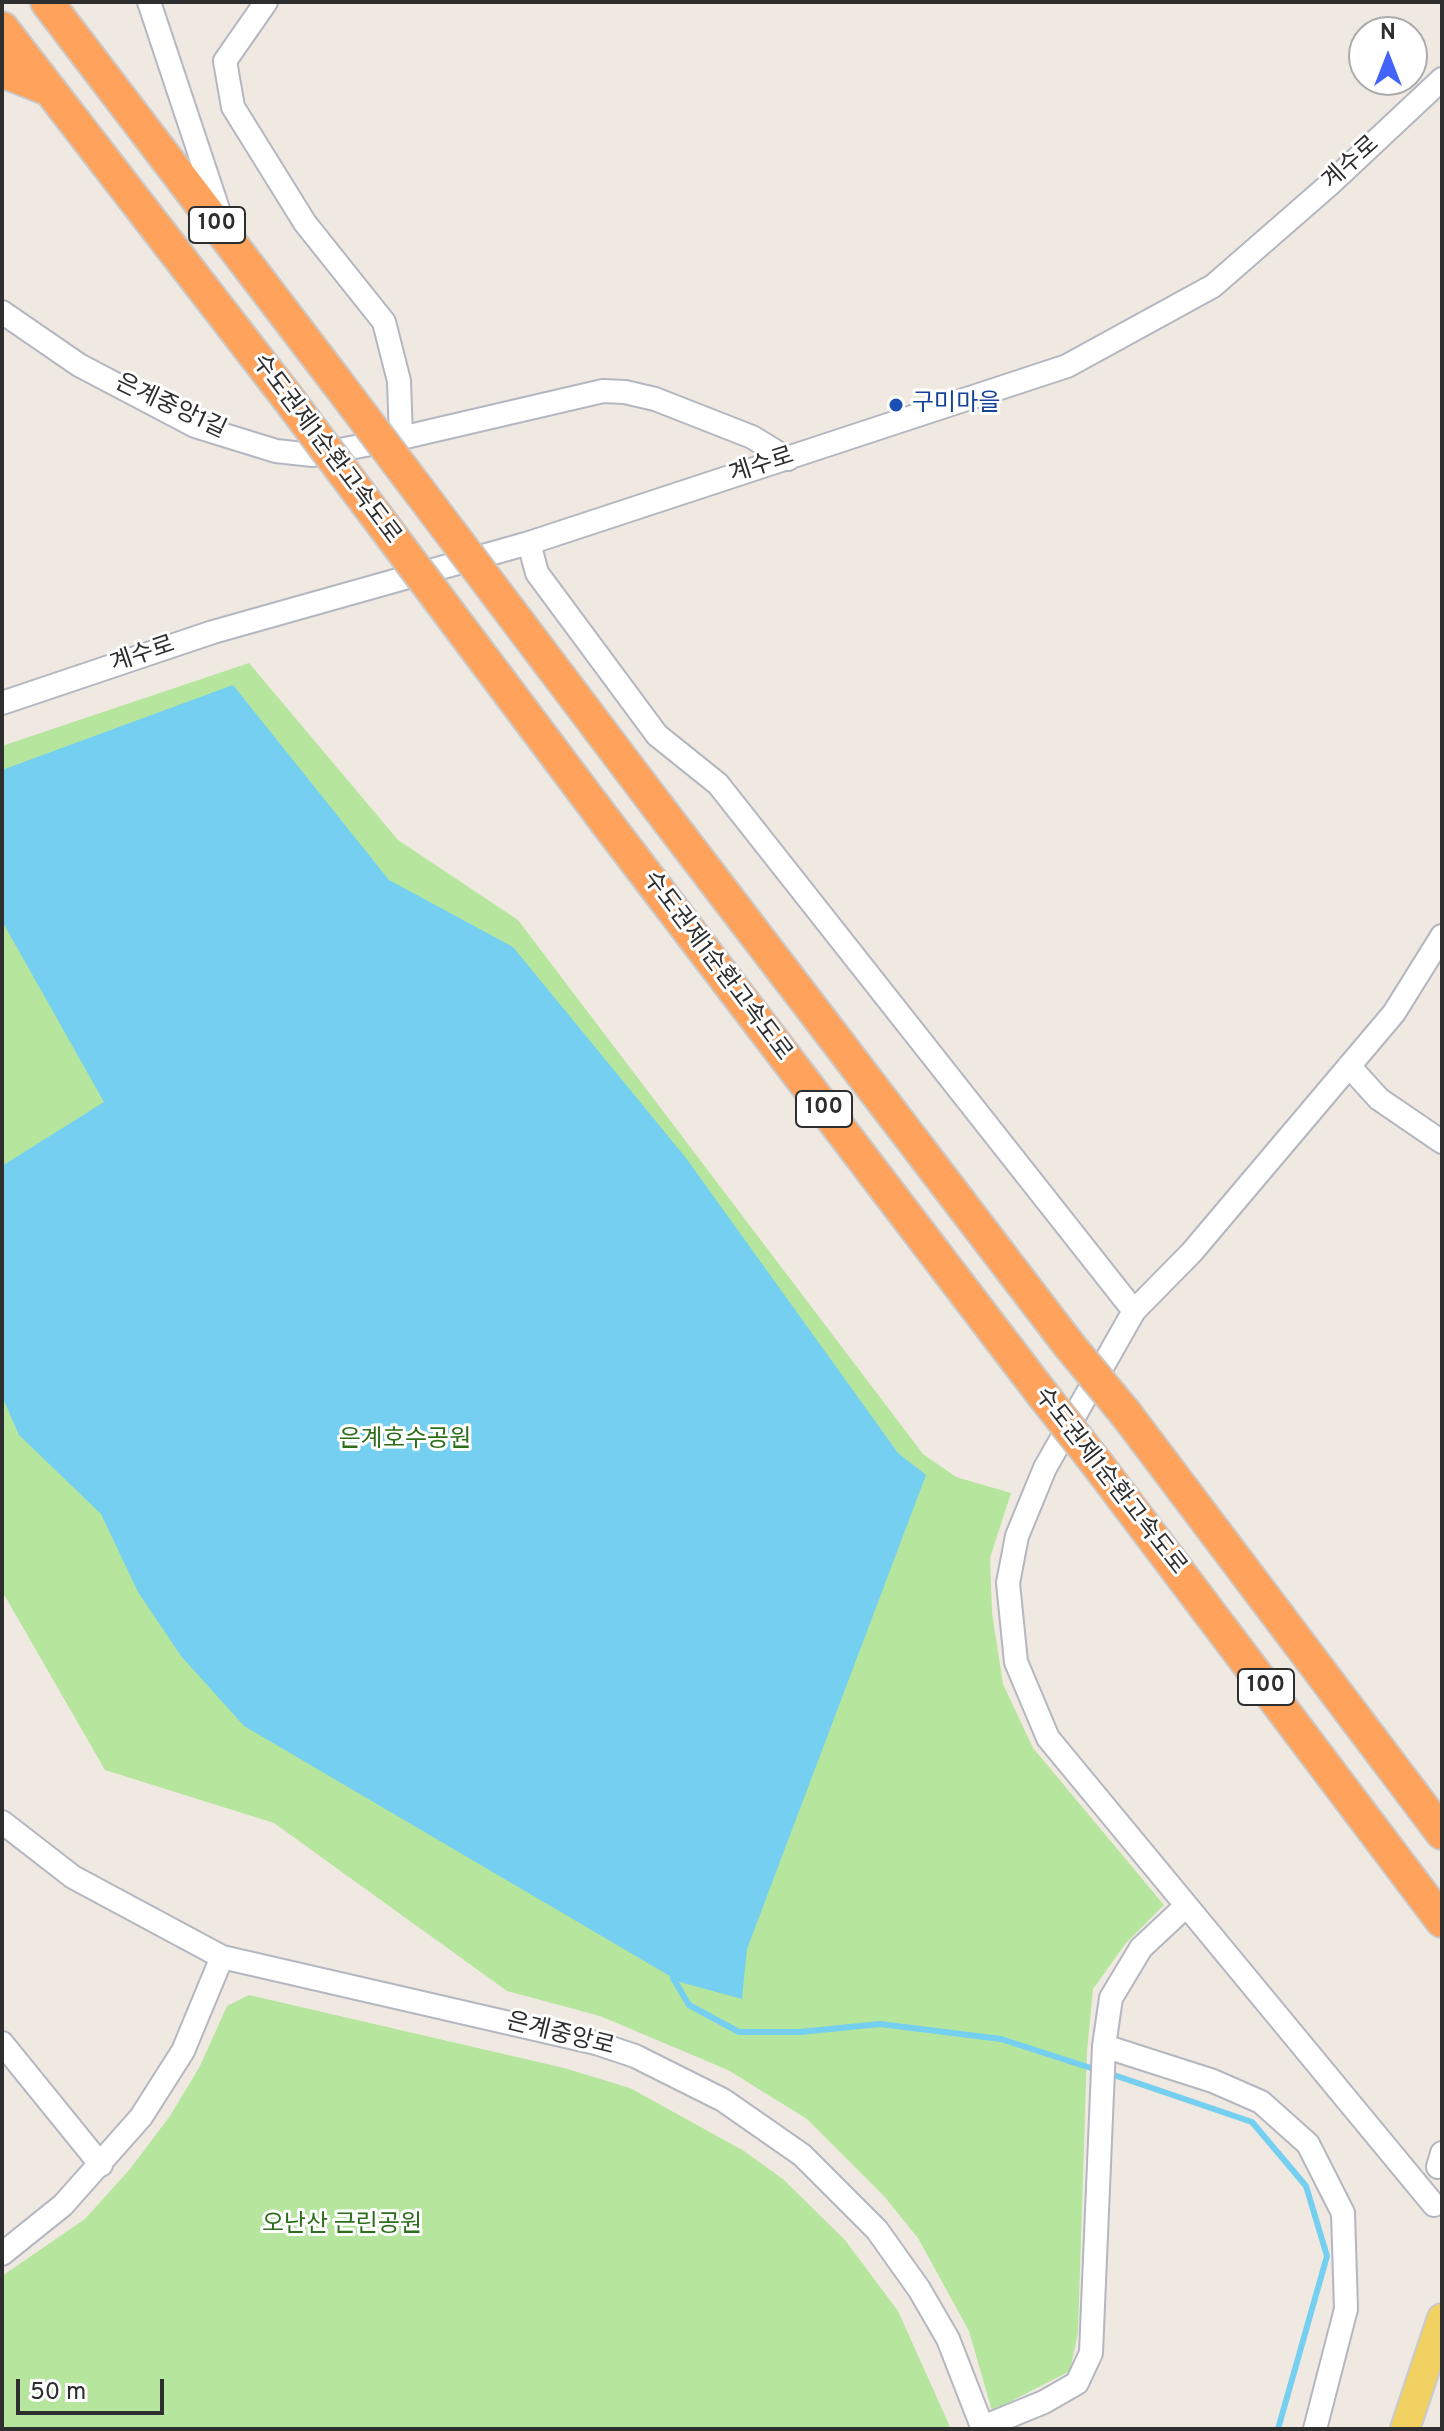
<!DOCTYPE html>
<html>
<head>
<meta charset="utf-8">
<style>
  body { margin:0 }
  #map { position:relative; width:1444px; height:2431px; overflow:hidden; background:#efe9e1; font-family:Overpass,sans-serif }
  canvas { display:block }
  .frame { position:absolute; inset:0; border:4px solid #2e2e2e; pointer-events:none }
  .north { position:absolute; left:1348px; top:16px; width:80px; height:80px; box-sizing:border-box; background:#fff; border:2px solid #ababab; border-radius:50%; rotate:0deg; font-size:22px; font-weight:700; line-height:32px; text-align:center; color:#2e2e2e }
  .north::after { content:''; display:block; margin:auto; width:28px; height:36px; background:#4264fb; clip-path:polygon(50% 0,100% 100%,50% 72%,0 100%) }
  .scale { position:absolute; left:16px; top:2379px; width:148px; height:36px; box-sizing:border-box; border:4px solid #2e2e2e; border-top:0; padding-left:10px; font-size:24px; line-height:28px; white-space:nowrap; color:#2e2e2e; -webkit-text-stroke:6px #fff; paint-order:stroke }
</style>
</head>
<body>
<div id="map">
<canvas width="1444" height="2431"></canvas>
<div class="frame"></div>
<div class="north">N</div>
<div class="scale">50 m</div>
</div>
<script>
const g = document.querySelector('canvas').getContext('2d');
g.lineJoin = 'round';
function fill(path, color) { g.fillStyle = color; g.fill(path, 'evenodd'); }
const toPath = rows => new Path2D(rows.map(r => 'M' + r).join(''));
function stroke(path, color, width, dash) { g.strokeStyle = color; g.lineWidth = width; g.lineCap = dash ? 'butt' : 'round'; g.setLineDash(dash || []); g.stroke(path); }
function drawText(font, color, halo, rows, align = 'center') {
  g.font = font + ' Overpass,"Noto Sans KR",sans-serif'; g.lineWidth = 6; g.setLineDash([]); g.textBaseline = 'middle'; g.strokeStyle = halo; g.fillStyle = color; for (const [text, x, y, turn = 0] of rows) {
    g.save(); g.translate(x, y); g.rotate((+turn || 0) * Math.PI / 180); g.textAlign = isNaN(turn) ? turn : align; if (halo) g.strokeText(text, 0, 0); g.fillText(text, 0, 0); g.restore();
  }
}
fill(toPath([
  [249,663,398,840,518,920,923,1454,956,1477,1011,1493,990,1558,992,1613,1003,1684,1033,1748,1164,1905,1126,1943,1093,1989,1087,2051,1078,2332,1070,2371,992,2411,969,2331,918,2238,883,2195,807,2119,728,2070,600,2016,507,1991,274,1823,105,1770,2,1591,2,746],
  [249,1995,564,2068,630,2088,744,2151,784,2180,845,2240,898,2311,951,2429,2,2429,2,2276,85,2219,130,2169,170,2116,200,2066,227,2006]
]), '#b6e59e');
fill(toPath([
  [233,685,389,880,513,947,686,1158,898,1453,926,1475,747,1949,742,1999,680,1982,244,1726,181,1656,138,1592,101,1514,19,1435,2,1396,2,1166,104,1102,2,921,2,770]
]), '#75cff0');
stroke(toPath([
  [673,1978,689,2005,739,2032,800,2032,880,2024,1001,2039,1097,2070],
  [1108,2073,1252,2122,1306,2186,1327,2256,1278,2429]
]), '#75cff0', 6);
const minor = toPath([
  [149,2,222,221],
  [266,2,225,61,233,107,305,223,384,322,399,381,401,438,603,391,625,392,655,399,752,437,788,459],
  [2,312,79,365,195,426,276,451,313,455,392,440],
  [529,543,537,573,657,735,718,784,1134,1311],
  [2,703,213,632,529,543,1067,366,1213,286,1330,184,1442,79],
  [1349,1066,1379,1099,1442,1142],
  [2,1822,73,1877,222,1957,596,2043,635,2056,723,2100,802,2155,877,2230,919,2289,948,2339,983,2429],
  [2,2043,101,2165],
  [1104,2046,1213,2081,1261,2102,1308,2144,1343,2213,1346,2309,1315,2429],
  [1438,2167,1442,2153],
  [1434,2205,1048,1738,1016,1662,1008,1583,1017,1536,1045,1468,1134,1311,1192,1252,1394,1013,1442,936],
  [2,2254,63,2205,141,2117,183,2051,222,1957],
  [983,2427,1044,2402,1077,2383,1091,2353,1104,2046,1111,1998,1141,1948,1186,1906]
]);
const major = toPath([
  [1405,2429,1442,2318]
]);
const highway = toPath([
  [47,2,336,381],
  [2,28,287,397],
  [2,71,48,89],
  [658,807,1069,1345],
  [606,822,1043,1395],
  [1126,1414,1442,1833],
  [1098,1465,1442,1921]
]);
stroke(minor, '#b4b7c1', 26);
stroke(major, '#c9c9c9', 32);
stroke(highway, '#c9c9c9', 36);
stroke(minor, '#fff', 22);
stroke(major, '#f2d163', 28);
stroke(highway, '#ffa35c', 32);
const highwayBridge = toPath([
  [336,381,658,807],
  [287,397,606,822],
  [1069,1345,1126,1414],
  [1043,1395,1098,1465]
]);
stroke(highwayBridge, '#c9c9c9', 36, []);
stroke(highwayBridge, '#ffa35c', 32);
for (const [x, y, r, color] of [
  [896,405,8,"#1a4fb4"]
]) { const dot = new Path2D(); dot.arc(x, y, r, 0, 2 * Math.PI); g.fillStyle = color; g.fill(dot); stroke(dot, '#fff', 3); }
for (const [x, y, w] of [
  [217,225,56],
  [824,1109,56],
  [1266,1687,56]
]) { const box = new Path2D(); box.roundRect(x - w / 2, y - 18, w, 36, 6); g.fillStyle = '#fff'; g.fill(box); stroke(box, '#2e2e2e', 2); }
drawText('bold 22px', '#2e2e2e', null, [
  ["100",217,225],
  ["100",824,1109],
  ["100",1266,1687]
]);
drawText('24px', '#2e2e2e', '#fff', [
  ["계수로",1352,164,-42],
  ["은계중앙1길",170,408,25],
  ["수도권제1순환고속도로",325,450,53],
  ["계수로",762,467,-18],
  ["계수로",143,656,-19],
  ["수도권제1순환고속도로",716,967,53],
  ["수도권제1순환고속도로",1109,1482,52],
  ["은계중앙로",560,2036,14]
]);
drawText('24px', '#164399', '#fff', [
  ["구미마을",912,405]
], 'left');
drawText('24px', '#2c6e1b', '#fff', [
  ["은계호수공원",405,1441],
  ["오난산 근린공원",342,2226]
]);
</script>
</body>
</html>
